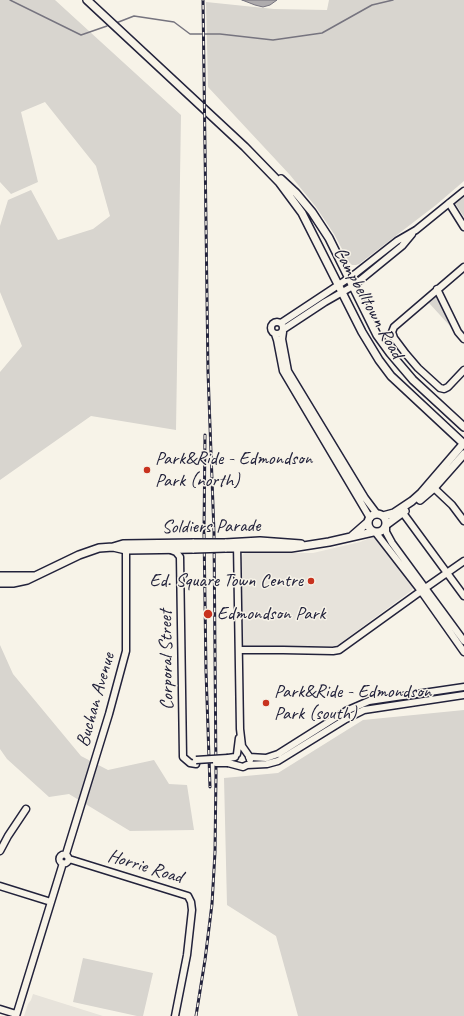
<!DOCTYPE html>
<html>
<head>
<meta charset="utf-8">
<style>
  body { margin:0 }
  canvas { display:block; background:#f7f3e8 }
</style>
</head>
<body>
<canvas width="464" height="1016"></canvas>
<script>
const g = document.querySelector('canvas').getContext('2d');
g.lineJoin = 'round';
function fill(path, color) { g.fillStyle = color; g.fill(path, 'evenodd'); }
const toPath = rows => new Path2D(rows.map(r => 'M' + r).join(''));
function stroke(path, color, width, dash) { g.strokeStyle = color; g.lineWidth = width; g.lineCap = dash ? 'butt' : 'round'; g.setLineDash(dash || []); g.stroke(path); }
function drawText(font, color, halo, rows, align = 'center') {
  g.font = font + ' Caveat,sans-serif'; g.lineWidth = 3; g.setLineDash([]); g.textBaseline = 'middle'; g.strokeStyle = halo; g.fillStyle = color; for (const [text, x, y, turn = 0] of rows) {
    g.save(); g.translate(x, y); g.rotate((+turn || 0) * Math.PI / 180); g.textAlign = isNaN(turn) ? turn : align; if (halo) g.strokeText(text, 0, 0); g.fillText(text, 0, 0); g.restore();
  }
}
fill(toPath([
  [373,537,377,537,412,586,413,588,411,591,339,644,335,646,246,647,242,645,241,560,243,554,245,553,313,553,360,542],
  [33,994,103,1016,24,1016,28,1004,31,1000]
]), '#e7e3db');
fill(toPath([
  [0,0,55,0,181,115,176,430,91,416,0,480,0,372,22,346,0,292,0,226,8,200,31,190,58,240,93,229,110,216,96,166,45,102,21,112,38,182,11,194,0,182],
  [329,0,464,0,464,181,436,205,359,264,356,265,352,265,349,262,334,234,316,207,290,175,208,87,206,2,274,9,327,10],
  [464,197,464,217,455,203],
  [437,295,440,300,450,326,429,303],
  [0,645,13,674,81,756,108,770,154,760,169,784,187,785,194,830,130,831,69,794,49,797,7,759,0,749],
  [464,710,464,1016,298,1016,276,936,227,905,224,778,278,773,363,720],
  [83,958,153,973,143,1016,137,1016,73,1002]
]), '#d8d5cf');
const water = toPath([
  [242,0,277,0,270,5,263,7,255,5,242,0]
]);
fill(water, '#aeabad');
stroke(water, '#76747f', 1);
stroke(toPath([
  [10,0,81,35,107,26],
  [116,23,134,16,174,22,190,34,220,34,273,40,322,33,372,5,393,0]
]), '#76747f', 1.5);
const minor = toPath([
  [449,203,464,227],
  [464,267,394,327,392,332,394,338,406,354,418,368,440,388,444,389,448,387,464,370],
  [437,289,458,332,464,339],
  '271 328a6 6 0 1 1 12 0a6 6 0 1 1-12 0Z',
  [281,323,355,274,397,241,416,230,464,191],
  [284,329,325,302,353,286,402,246,412,234],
  [283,332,282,339,288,371,365,498,377,514],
  [275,334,277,340,283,371,370,518],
  [434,488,452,505,464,521],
  [403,513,464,596],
  [386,527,386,532,392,543,464,641],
  [376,533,421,591,464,652],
  [237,543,240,729,242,746,249,756,250,760],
  [171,550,176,552,180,557,183,757,190,763,196,764],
  [239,650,283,650,333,651,339,650,421,591,464,561],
  [237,754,239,738],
  [249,757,266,758,278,754,346,711,369,701,464,687],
  [228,758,235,757],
  [228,763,243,767,247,765,267,764,278,761,346,719,364,710,464,695],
  [0,851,8,836,26,809],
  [66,854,109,714,126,651,126,550],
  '59.5 859a4.5 4.5 0 1 1 9 0a4.5 4.5 0 1 1-9 0Z',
  [69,859,188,896,191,902,192,910,187,955,175,1016],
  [0,886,51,902],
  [0,1009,16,1014],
  [16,1016,63,863]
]);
const major = toPath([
  [87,0,245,147,279,182,302,213,362,332,379,360,391,376,464,444],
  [281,179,296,193,312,212,329,238,377,335,390,353,413,380,464,427],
  [420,500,434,488,464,454],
  '368 523a9 9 0 1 1 18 0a9 9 0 1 1-18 0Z',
  [383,516,394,513,412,501,421,493,464,443],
  [386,525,405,511],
  [352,536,368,522],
  [225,543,260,541,301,544],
  [113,547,126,550,194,549],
  [225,548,291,548,329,542,373,532],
  [0,576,35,576],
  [0,583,13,583,27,580,79,555,99,548,113,547,123,544,194,543]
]);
stroke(minor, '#22223b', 9);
stroke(major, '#22223b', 10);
stroke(minor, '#f7f3e8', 6);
stroke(major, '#f7f3e8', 7);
const rail = toPath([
  [205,435,204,532,206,671,210,787],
  [196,1016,205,960,212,904,215,852,216,774,214,533,208,372,203,0]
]);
stroke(rail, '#22223b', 3);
stroke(rail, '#f7f3e8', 1.5, [4.5]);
const minorBridge = toPath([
  [196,760,228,758],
  [216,763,228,763]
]);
const majorBridge = toPath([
  [194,543,225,543],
  [194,549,225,548]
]);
stroke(minorBridge, '#22223b', 9, []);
stroke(majorBridge, '#22223b', 10, []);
stroke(minorBridge, '#f7f3e8', 6);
stroke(majorBridge, '#f7f3e8', 7);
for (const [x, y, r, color] of [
  [147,470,4,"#c8321e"],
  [311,581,4,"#c8321e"],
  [208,614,5,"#c8321e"],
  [266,703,4,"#c8321e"]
]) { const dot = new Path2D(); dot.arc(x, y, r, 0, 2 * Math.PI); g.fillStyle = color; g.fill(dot); stroke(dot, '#f7f3e8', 1.5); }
drawText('19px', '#22223b', '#f7f3e8', [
  ["Campbelltown Road",368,303,61],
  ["Soldiers Parade",211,527,-1],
  ["Corporal Street",167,660,-91],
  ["Buchan Avenue",96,700,-74],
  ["Horrie Road",145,867,17]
]);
drawText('19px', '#22223b', '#f7f3e8', [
  ["Park&Ride - Edmondson",155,459],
  ["Park (north)",155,481],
  ["Ed. Square Town Centre",303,581,"right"],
  ["Edmondson Park",217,614],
  ["Park&Ride - Edmondson",274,692],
  ["Park (south)",274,714]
], 'left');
</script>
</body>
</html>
